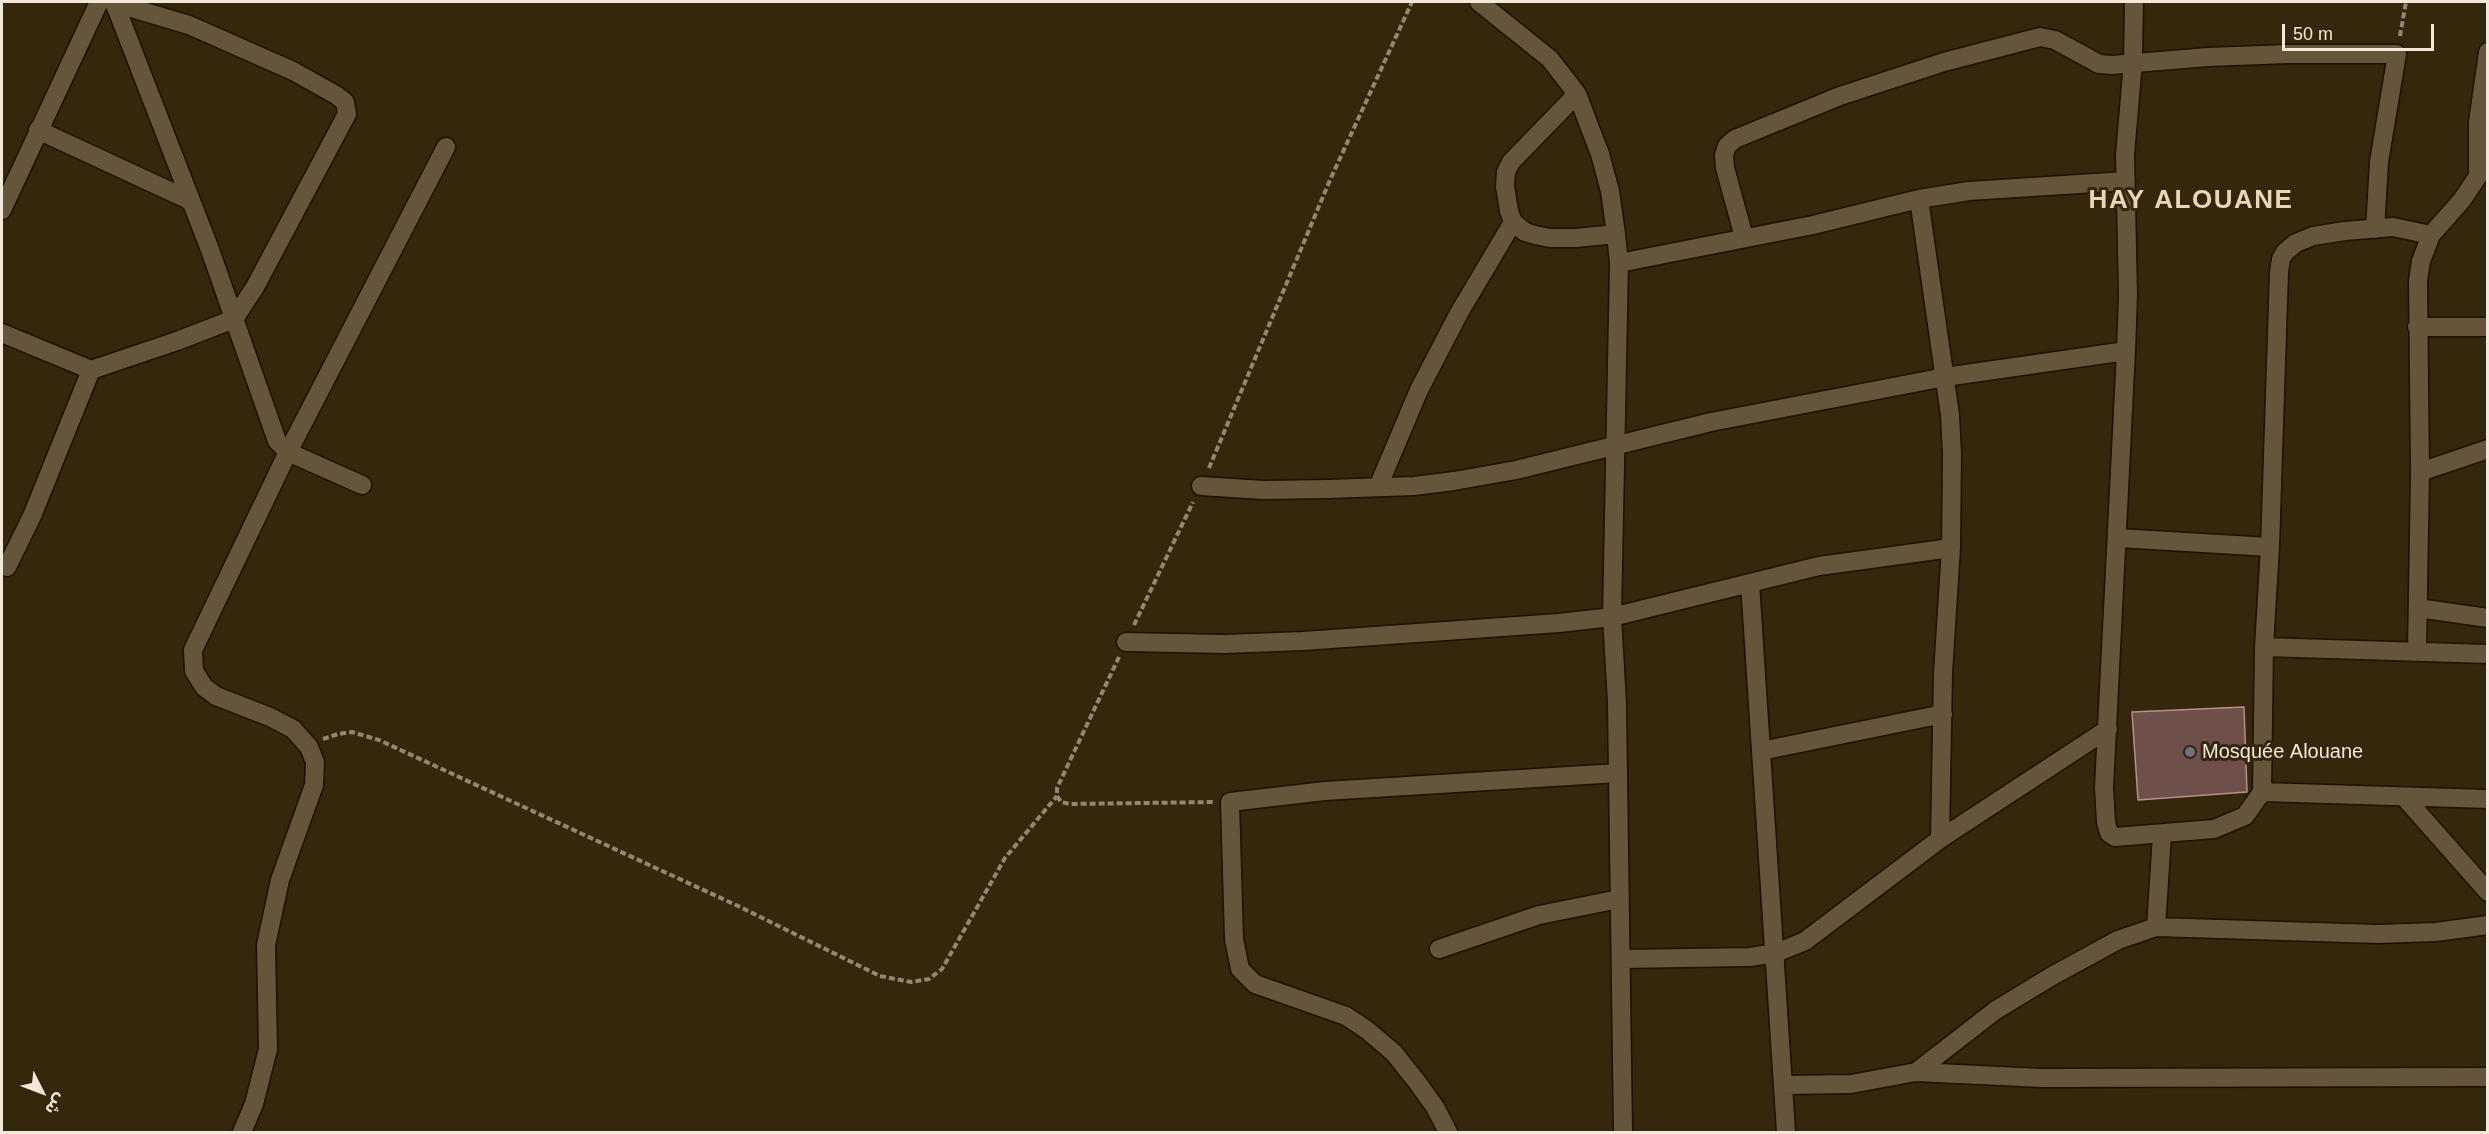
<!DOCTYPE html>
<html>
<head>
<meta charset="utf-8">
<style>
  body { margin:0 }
  #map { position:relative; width:2489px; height:1134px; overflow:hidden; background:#35270c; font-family:Arial,"Noto Sans Arabic",sans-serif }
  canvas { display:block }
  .frame { position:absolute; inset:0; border:3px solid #f1e8d9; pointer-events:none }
  .north { position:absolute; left:12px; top:1062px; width:60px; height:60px; -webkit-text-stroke:4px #35270c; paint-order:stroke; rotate:132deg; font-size:16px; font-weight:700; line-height:24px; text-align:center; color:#f1e8d9 }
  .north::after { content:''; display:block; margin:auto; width:21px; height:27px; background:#f1e8d9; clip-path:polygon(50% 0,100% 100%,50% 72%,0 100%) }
  .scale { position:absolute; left:2282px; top:24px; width:152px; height:27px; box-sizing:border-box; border:3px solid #f1e8d9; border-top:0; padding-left:8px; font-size:18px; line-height:21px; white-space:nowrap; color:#f1e8d9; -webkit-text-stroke:4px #35270c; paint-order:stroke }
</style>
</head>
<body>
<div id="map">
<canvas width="2489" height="1134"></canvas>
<div class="frame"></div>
<div class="north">ش</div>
<div class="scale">50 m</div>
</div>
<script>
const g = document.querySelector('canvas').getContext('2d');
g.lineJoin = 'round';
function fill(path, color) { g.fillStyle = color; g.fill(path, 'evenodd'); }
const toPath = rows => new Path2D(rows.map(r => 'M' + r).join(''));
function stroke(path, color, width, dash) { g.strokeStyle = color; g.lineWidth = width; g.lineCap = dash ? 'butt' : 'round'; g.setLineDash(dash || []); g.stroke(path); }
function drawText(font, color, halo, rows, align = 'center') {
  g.font = font + ' Arial,sans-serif'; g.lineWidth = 6; g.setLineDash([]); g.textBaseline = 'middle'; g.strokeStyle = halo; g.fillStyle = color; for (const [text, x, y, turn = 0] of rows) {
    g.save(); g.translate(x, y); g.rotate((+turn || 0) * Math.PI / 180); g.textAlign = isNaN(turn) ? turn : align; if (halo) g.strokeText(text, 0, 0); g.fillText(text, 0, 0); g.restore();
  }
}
const building = toPath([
  [2244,707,2247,792,2138,800,2132,712,2244,707]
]);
fill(building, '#6f4f4a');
stroke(building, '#b6918c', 1.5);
const street = toPath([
  [114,2,209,247,277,441,288,452,362,485],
  [1479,2,1550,59,1577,94,1600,154,1610,191,1616,234,1619,263,1612,617,1617,703,1623,1132],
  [2134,2,2133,62,2125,155,2128,295,2126,351,2104,788,2106,822,2109,833,2115,837,2214,829,2245,816,2262,792,2264,647,2270,547,2279,272,2281,259,2285,252,2296,243,2313,236,2345,231,2393,227,2431,235],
  [1577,94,1511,162,1506,172,1505,186,1509,211,1513,222,1525,232,1535,235,1550,238,1576,238,1616,234],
  [38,130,189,200],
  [1919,199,1950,415,1952,454,1951,548,1943,673,1940,839],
  [2,210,99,2],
  [1744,237,1725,168,1724,155,1727,146,1735,139,1840,96,1944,62,2040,37,2055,40,2099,64,2112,65,2208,57,2288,54,2397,54,2379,162,2375,229],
  [1619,263,1813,225,1919,199,1969,191,2126,181],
  [2417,327,2488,327],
  [2,333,91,370],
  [2420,472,2488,449],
  [1201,486,1263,490,1328,489,1414,486,1454,481,1516,470,1711,422,1945,377,2126,351],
  [1378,487,1419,390,1459,313,1513,222],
  [2118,538,2270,547],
  [7,567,32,516,91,370,177,341,234,319,255,287,347,114,345,102,336,95,293,71,189,25,115,3],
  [1750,583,1786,1132],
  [2418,608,2488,618],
  [1126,642,1224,644,1303,641,1559,623,1612,617,1819,566,1951,548],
  [2264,647,2488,654],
  [2417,651,2420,472,2418,281,2421,261,2431,235,2462,200,2478,176,2478,122,2488,52],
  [1761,751,1943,714],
  [2262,792,2488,799],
  [2405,798,2488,892],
  [2156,927,2162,835],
  [1439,949,1539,915,1619,899],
  [1621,959,1750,957,1776,953,1805,941,1940,839,2108,729],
  [1916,1072,2042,1078,2488,1077],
  [1784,1085,1851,1084,1916,1072,1996,1010,2052,976,2118,940,2156,927,2378,934,2436,932,2488,925],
  [242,1132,254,1104,268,1049,266,945,280,880,314,785,315,762,309,747,293,729,270,717,216,696,204,687,194,671,193,650,288,452,446,147],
  [1448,1132,1435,1107,1417,1082,1394,1053,1367,1030,1346,1016,1255,984,1240,969,1234,939,1230,802,1325,791,1618,773]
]);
stroke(street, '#1c0f00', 21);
stroke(toPath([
  [2400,36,2406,2],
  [1209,468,1330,180,1412,2],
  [1134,625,1193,502],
  [1119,657,1057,788,1057,796,1061,802,1070,804,1213,802],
  [323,739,338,734,352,732,379,740,738,906,880,976,911,982,929,979,942,969,1005,858,1057,796]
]), '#938772', 4, [6, 3]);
stroke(street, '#65563b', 18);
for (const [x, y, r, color] of [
  [2190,752,6,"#6b7280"]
]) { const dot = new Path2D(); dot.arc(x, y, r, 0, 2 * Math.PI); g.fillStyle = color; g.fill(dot); stroke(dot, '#35270c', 2); }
drawText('20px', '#f1e8d9', '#35270c', [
  ["Mosquée Alouane",2202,752]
], 'left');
g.letterSpacing = '1.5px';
drawText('bold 26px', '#e8d6b8', '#35270c', [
  ["HAY ALOUANE",2191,201]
]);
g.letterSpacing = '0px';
</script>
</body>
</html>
